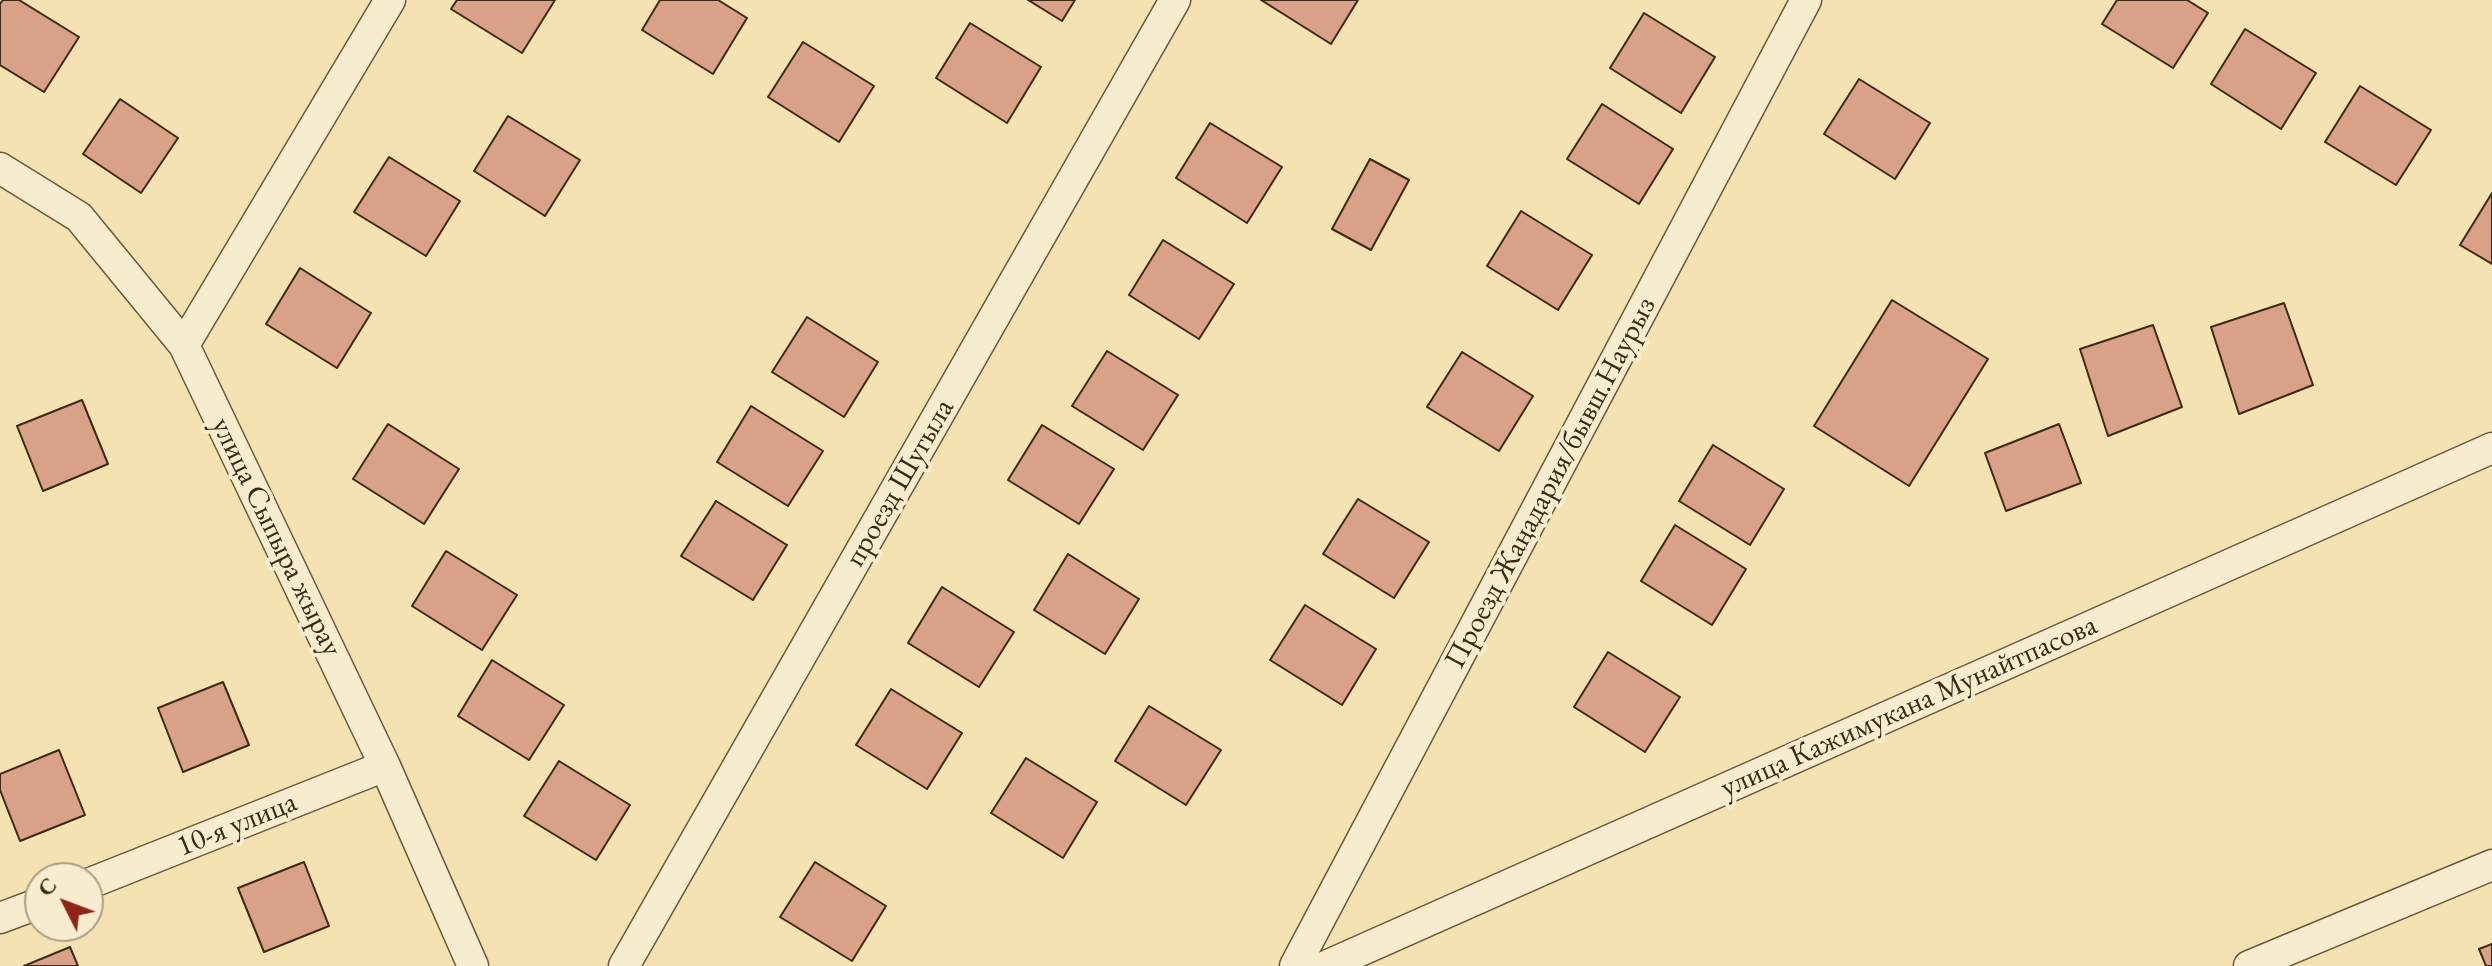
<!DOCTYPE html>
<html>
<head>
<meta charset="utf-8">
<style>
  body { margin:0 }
  #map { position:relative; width:2492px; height:966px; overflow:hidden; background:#f4e2b3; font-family:"EB Garamond",serif }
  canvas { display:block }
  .north { position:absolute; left:24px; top:862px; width:80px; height:80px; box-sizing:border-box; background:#f8ecce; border:2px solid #ae9e84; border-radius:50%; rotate:312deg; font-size:22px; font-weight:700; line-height:32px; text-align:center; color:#3e2914 }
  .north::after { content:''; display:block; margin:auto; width:28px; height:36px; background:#8f2418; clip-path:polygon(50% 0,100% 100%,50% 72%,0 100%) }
</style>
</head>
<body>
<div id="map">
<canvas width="2492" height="966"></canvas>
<div class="north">С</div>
</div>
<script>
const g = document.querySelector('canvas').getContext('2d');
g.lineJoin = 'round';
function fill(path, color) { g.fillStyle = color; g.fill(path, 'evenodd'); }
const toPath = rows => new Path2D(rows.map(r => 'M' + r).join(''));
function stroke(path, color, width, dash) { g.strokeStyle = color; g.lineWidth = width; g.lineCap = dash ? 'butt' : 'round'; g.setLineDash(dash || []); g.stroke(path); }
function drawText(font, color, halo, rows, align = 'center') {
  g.font = font + ' "EB Garamond",serif'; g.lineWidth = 8; g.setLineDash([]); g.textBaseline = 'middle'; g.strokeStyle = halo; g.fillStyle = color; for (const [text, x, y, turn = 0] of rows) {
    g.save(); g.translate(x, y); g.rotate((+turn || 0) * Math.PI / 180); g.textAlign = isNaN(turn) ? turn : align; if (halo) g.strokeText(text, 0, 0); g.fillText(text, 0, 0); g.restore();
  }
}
const building = toPath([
  [3,0,19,0,79,37,44,92,0,65,0,4,3,0],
  [457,0,555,0,522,53,451,9,457,0],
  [660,0,718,0,747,18,713,74,642,30,660,0],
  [1028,0,1075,0,1062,21,1028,0],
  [1261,0,1358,0,1331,44,1261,0],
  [2117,0,2187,0,2208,13,2173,68,2102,24,2117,0],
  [1644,13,1715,57,1681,113,1610,68,1644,13],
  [970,23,1041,67,1007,123,936,78,970,23],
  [2245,29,2316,73,2281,129,2211,84,2245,29],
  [803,42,874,86,839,142,768,97,803,42],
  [1859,79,1930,123,1895,179,1824,134,1859,79],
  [2360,86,2431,130,2396,185,2325,142,2360,86],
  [120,99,178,138,141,193,83,154,120,99],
  [1602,104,1673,149,1639,204,1567,159,1602,104],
  [508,116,580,160,545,216,474,171,508,116],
  [1210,123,1282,167,1247,223,1176,178,1210,123],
  [389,157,460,201,426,256,354,212,389,157],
  [1370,159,1409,180,1371,250,1332,229,1370,159],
  [2492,193,2492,264,2460,245,2492,193],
  [1521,211,1592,255,1558,310,1487,266,1521,211],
  [1163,240,1234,284,1199,339,1129,295,1163,240],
  [300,268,371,313,337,368,266,324,300,268],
  [1892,300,1988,359,1909,486,1814,426,1892,300],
  [2284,303,2313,385,2239,414,2211,327,2284,303],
  [807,317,878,362,844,417,772,372,807,317],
  [2153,325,2182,407,2108,436,2080,349,2153,325],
  [1107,351,1178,395,1143,450,1072,406,1107,351],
  [1462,352,1533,396,1499,451,1427,407,1462,352],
  [82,400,108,464,43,491,17,426,82,400],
  [751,406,823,451,788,506,717,462,751,406],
  [388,424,459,469,424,524,353,479,388,424],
  [2059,424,2081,483,2006,511,1985,453,2059,424],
  [1042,425,1114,469,1079,524,1008,480,1042,425],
  [1713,445,1784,489,1750,545,1679,501,1713,445],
  [1358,499,1429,542,1394,598,1323,554,1358,499],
  [716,501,787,545,753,600,681,556,716,501],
  [1675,525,1746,569,1712,625,1641,581,1675,525],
  [446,551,517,595,482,650,412,606,446,551],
  [1068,554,1139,599,1105,654,1034,610,1068,554],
  [942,587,1014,632,979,687,908,643,942,587],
  [1305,605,1376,649,1342,705,1270,660,1305,605],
  [1608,652,1680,697,1645,752,1574,707,1608,652],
  [492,660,564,705,529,760,458,716,492,660],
  [223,682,249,745,183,772,158,708,223,682],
  [891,689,962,733,927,789,856,745,891,689],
  [1149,706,1221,750,1186,805,1115,761,1149,706],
  [59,750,85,815,20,841,0,790,0,774,59,750],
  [1026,758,1097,802,1063,858,991,813,1026,758],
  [559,761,630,805,596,860,524,816,559,761],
  [304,862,329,926,264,952,238,888,304,862],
  [815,862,886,906,852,961,780,917,815,862],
  [2492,944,2492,966,2486,966,2479,949,2492,944],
  [70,947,78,966,24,966,70,947]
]);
fill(building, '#d9a187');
stroke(building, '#3e2914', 2);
const street = toPath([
  [0,168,79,217,184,345,385,766,473,966],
  [184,345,390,0],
  [88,884,385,766],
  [0,918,40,903],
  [624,966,1175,0],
  [1295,966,1806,0],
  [1326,966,2492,448],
  [2249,966,2492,865]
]);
stroke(street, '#6c573c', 33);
stroke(street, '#f8ecce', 30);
drawText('30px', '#3e2914', '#f8ecce', [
  ["проезд Шугыла",900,483,-60],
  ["Проезд Жаңадария/бывш.Наурыз",1551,483,-62],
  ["улица Сыпыра жырау",276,537,64],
  ["улица Кажимукана Мунайтпасова",1909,707,-24],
  ["10-я улица",237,825,-22]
]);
</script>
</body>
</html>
